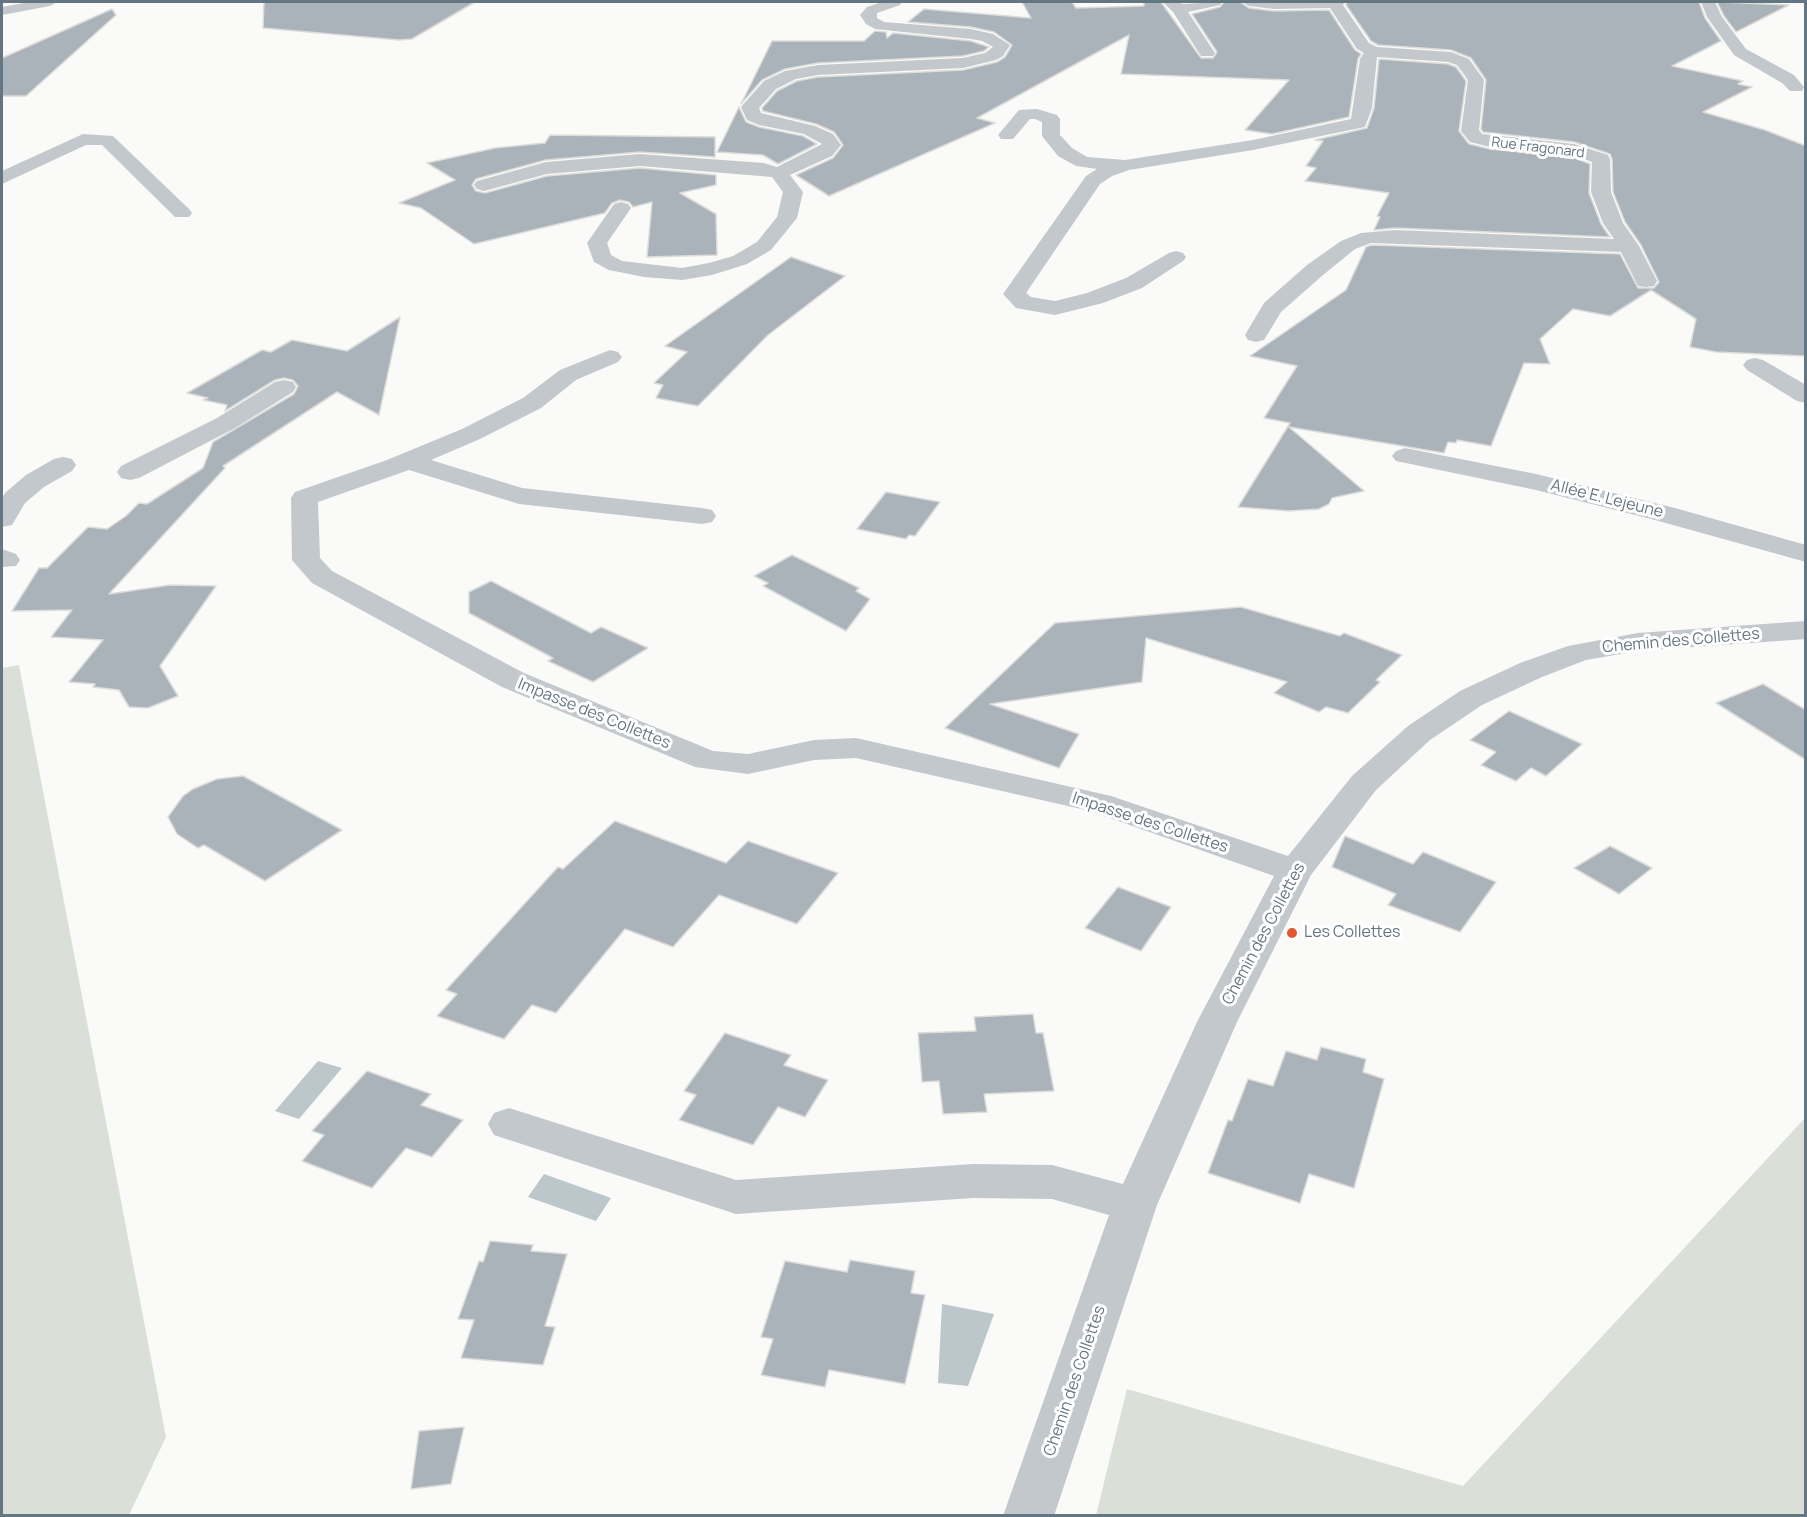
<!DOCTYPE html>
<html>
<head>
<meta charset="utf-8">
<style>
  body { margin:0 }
  #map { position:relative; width:1807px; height:1517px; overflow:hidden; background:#fafaf8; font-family:Manrope,sans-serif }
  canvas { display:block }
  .frame { position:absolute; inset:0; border:3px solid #657683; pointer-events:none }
</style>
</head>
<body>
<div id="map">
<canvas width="1807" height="1517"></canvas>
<div class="frame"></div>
</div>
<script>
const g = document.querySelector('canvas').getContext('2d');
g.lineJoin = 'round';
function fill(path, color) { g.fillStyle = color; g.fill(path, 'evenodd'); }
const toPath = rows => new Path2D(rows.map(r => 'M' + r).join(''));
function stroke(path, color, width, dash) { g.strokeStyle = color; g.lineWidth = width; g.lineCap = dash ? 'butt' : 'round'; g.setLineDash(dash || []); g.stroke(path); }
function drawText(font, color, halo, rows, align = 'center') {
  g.font = font + ' Manrope,sans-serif'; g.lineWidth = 6; g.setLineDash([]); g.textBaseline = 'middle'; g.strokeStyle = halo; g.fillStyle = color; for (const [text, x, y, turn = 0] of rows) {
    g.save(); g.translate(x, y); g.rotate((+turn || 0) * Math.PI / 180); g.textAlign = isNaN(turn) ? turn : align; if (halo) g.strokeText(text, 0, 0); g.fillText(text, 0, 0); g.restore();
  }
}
fill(toPath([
  [19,665,166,1437,129,1515,2,1515,2,668],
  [1805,1118,1805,1515,1096,1515,1127,1389,1463,1486]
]), '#dadfd7');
fill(toPath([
  [318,1061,342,1068,299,1119,275,1111],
  [544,1174,611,1198,596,1221,528,1197],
  [942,1304,994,1314,968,1386,938,1383]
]), '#bbc7cb');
const building = toPath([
  [264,2,475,2,412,39,399,40,263,28,264,2],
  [1022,2,1072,2,1076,8,1144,6,1144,2,1161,2,1201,58,1213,58,1217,52,1192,14,1220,7,1224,2,1240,2,1249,8,1274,11,1329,10,1355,50,1361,54,1358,59,1349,117,1272,134,1245,130,1289,80,1121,74,1129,35,977,118,995,123,829,196,796,175,833,158,843,145,834,132,816,124,763,111,762,108,777,91,797,81,818,77,963,70,997,62,1005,57,1012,45,994,32,971,27,908,22,924,9,1031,18,1022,2],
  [1347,2,1699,2,1705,18,1721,41,1672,66,1743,81,1738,84,1752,87,1703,112,1765,130,1806,146,1806,356,1716,352,1690,347,1696,319,1651,290,1610,316,1573,309,1540,339,1550,364,1524,363,1491,446,1457,440,1456,443,1448,442,1444,453,1289,427,1364,491,1332,498,1329,504,1319,509,1289,511,1238,507,1290,423,1264,418,1297,366,1250,356,1346,290,1366,247,1371,245,1620,254,1638,288,1654,288,1659,282,1641,245,1625,222,1613,192,1612,159,1610,154,1574,142,1483,132,1481,129,1486,80,1471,58,1451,50,1378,45,1371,41,1346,5,1347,2],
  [1717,2,1719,2,1789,5,1736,32,1724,16,1717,2],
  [112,9,116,15,26,96,2,96,2,58,112,9],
  [875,31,886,32,887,38,893,33,971,41,989,47,984,51,963,56,818,63,785,69,762,80,741,104,772,41,864,41,875,31],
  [1379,59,1448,64,1456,67,1466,81,1459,131,1469,144,1490,149,1573,157,1590,164,1589,193,1601,224,1610,237,1395,228,1374,230,1380,217,1377,216,1389,193,1305,181,1316,168,1306,166,1323,141,1315,140,1367,128,1374,108,1379,59],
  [739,107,746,122,759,127,803,136,817,144,778,164,763,155,717,152,739,107],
  [550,135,715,137,715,157,640,152,546,160,476,179,472,185,476,191,485,193,547,176,640,168,716,175,716,185,680,193,716,214,717,255,647,257,652,202,633,207,629,202,620,200,612,203,605,213,474,244,421,208,399,203,455,180,427,163,495,148,545,143,550,135],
  [791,257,845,276,768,335,698,406,656,398,663,385,654,383,687,352,665,346,791,257],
  [400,317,379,415,337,392,223,466,225,468,109,594,170,585,216,586,160,666,178,696,148,708,129,707,119,690,93,687,95,684,69,682,103,640,51,637,72,610,12,611,39,568,47,568,88,527,107,529,126,516,139,503,147,504,203,468,213,442,294,394,298,386,293,380,284,378,275,380,225,411,227,405,203,400,208,398,187,393,262,350,271,352,292,340,347,351,400,317],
  [886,492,940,502,915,536,909,535,906,539,857,529,886,492],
  [792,555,859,588,856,591,870,599,846,631,763,586,768,583,754,576,792,555],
  [491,581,591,633,601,627,648,648,593,682,548,661,553,658,469,613,469,592,491,581],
  [1241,607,1340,636,1344,633,1402,655,1376,680,1380,682,1348,713,1326,707,1319,712,1274,693,1287,682,1146,638,1142,682,990,704,1079,734,1059,768,945,728,1055,623,1241,607],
  [1763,684,1806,710,1806,760,1716,703,1763,684],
  [1509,711,1582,744,1546,776,1531,768,1516,781,1481,765,1496,752,1470,740,1509,711],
  [243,776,342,830,265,881,204,845,198,848,177,834,168,817,183,796,193,789,217,779,243,776],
  [615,821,726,863,748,841,838,873,797,924,719,895,673,947,625,929,556,1013,532,1005,504,1039,437,1016,457,994,446,990,558,867,563,869,615,821],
  [1345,836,1413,864,1423,852,1496,882,1460,932,1388,905,1396,894,1332,867,1345,836],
  [1610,846,1652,868,1619,894,1574,868,1610,846],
  [1118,887,1171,907,1141,951,1085,928,1118,887],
  [1033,1014,1036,1033,1043,1033,1054,1091,984,1094,987,1112,943,1114,939,1081,922,1082,918,1033,976,1031,974,1017,1033,1014],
  [725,1033,791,1055,784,1065,828,1080,805,1117,778,1107,753,1145,679,1120,696,1095,684,1091,725,1033],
  [1321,1047,1366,1059,1363,1072,1384,1079,1354,1188,1309,1174,1300,1203,1208,1173,1228,1120,1232,1121,1248,1079,1273,1086,1286,1051,1317,1060,1321,1047],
  [367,1071,431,1094,421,1105,463,1120,432,1157,406,1148,372,1188,302,1161,324,1135,312,1131,367,1071],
  [490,1241,533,1245,531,1251,567,1254,545,1326,555,1327,543,1365,461,1358,474,1320,458,1319,479,1261,483,1262,490,1241],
  [850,1260,915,1271,911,1293,925,1295,905,1384,829,1370,825,1387,761,1375,773,1339,761,1337,785,1261,847,1272,850,1260],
  [464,1427,451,1484,411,1489,419,1431,464,1427]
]);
fill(building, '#aab3b9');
stroke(building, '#dcdcda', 1.5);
fill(toPath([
  [29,2,57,2,50,6,2,15,2,7,29,2],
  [882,2,902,2,900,5,877,13,877,18,884,22,971,29,993,34,1010,45,1003,56,996,60,963,68,818,75,796,79,776,89,759,108,761,113,815,126,833,134,841,145,832,156,790,175,803,192,797,218,771,250,747,264,712,275,682,280,644,277,609,270,594,262,587,243,614,204,621,202,628,204,631,208,607,243,611,255,622,261,682,268,709,263,733,256,757,242,777,217,783,192,772,177,640,166,547,174,484,191,477,189,474,185,477,181,546,162,640,154,764,163,777,167,822,144,804,134,759,125,747,120,741,107,764,81,785,71,818,65,963,58,985,53,993,47,982,41,971,39,875,29,866,24,860,15,867,7,882,2],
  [1163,2,1179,2,1182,4,1222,2,1220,5,1188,12,1215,53,1213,56,1201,56,1173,12,1163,2],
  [1242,2,1345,2,1343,5,1369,43,1377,47,1451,52,1469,59,1484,80,1479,130,1482,134,1574,144,1608,155,1610,159,1611,192,1623,223,1639,246,1657,281,1654,286,1646,287,1638,286,1621,252,1371,243,1355,249,1323,275,1281,312,1264,340,1256,342,1248,340,1245,335,1264,303,1307,265,1341,241,1361,233,1395,230,1614,239,1603,223,1591,192,1592,162,1574,155,1490,147,1470,142,1461,131,1468,80,1457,65,1448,62,1377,57,1372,108,1365,127,1253,150,1129,170,1112,176,1100,184,1026,293,1031,297,1055,301,1087,293,1126,278,1169,253,1176,251,1183,253,1186,257,1183,261,1142,288,1103,303,1055,315,1016,308,1003,294,1086,176,1097,169,1076,166,1058,156,1042,136,1042,122,1035,119,1030,119,1013,139,1001,139,998,135,1019,110,1037,109,1057,115,1060,119,1060,135,1072,148,1087,157,1125,160,1253,140,1351,119,1360,59,1364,53,1357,49,1330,8,1274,9,1249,6,1242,2],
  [1701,2,1715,2,1722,17,1746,49,1794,75,1804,87,1802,91,1790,91,1782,83,1734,55,1707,17,1701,2],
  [83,134,113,136,189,209,192,213,189,217,175,217,102,145,86,145,2,184,2,171,83,134],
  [610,350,618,352,622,357,618,362,576,380,541,408,480,439,431,460,522,488,702,508,712,510,716,516,712,522,702,524,519,504,409,470,318,502,320,558,332,571,524,673,713,751,748,754,814,740,856,738,1111,796,1288,856,1352,776,1408,726,1460,691,1520,663,1568,646,1638,633,1806,621,1806,639,1638,651,1586,660,1542,677,1482,705,1430,740,1376,790,1311,875,1237,1022,1157,1205,1054,1516,1003,1516,1109,1215,1052,1199,973,1198,736,1214,494,1135,488,1124,494,1113,509,1108,736,1180,973,1164,1052,1165,1123,1184,1197,1022,1274,876,1090,811,856,758,814,760,748,774,695,767,502,687,312,583,292,560,291,498,295,492,387,460,462,429,523,398,560,370,610,350],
  [1755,358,1763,360,1806,385,1806,403,1797,401,1747,370,1743,365,1747,360,1755,358],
  [284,380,293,382,296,387,293,392,235,428,139,478,130,480,121,478,117,472,121,466,217,418,275,382,284,380],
  [1405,448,1536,474,1675,508,1806,545,1806,562,1655,520,1536,490,1396,461,1392,456,1396,451,1405,448],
  [63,457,72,459,76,465,72,471,44,487,25,503,12,525,2,527,2,498,6,492,26,475,54,459,63,457],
  [2,549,16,554,20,560,16,566,2,567,2,549]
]), '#c3c8cc');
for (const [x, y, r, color] of [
  [1292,933,6,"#e4572e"]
]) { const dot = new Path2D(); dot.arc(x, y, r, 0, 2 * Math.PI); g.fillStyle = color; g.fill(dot); stroke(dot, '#fff', 2); }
drawText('14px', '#657683', '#fff', [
  ["Rue Fragonard",1538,148,7]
]);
drawText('16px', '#657683', '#fff', [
  ["Allée E. Lejeune",1607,499,14],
  ["Chemin des Collettes",1681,641,-5],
  ["Impasse des Collettes",594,714,22],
  ["Impasse des Collettes",1150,823,18],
  ["Chemin des Collettes",1264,934,-62],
  ["Chemin des Collettes",1075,1381,-71]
]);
drawText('16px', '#657683', '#fff', [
  ["Les Collettes",1304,933]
], 'left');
</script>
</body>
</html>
